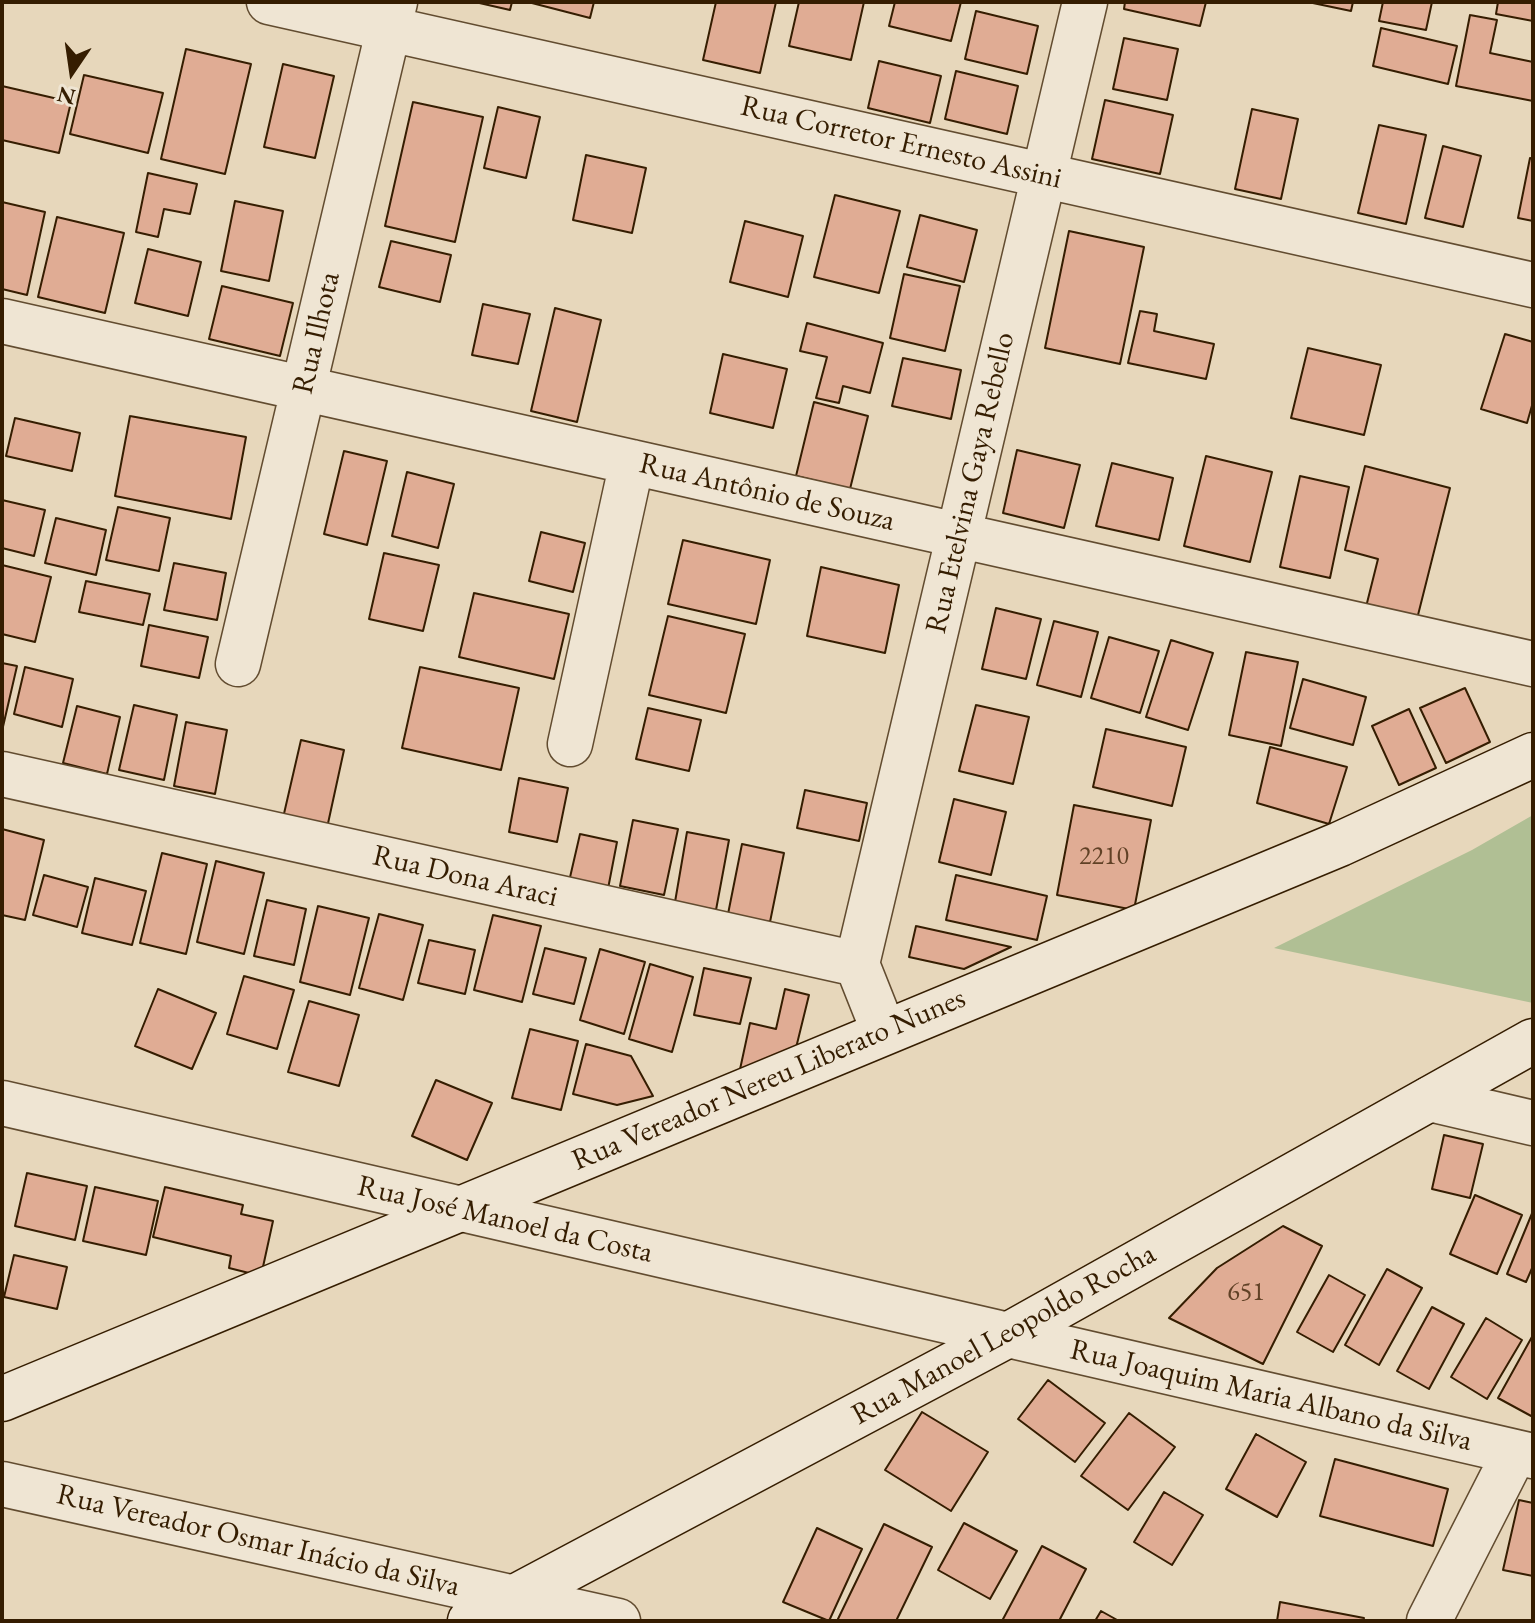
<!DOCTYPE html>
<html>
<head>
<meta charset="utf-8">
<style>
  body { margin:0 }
  #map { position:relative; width:1535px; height:1623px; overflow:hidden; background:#e7d7bb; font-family:"EB Garamond",serif }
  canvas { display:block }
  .frame { position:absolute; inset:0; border:4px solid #351d01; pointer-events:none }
  .north { position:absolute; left:32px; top:32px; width:80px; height:80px; -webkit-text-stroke:6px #efe5d3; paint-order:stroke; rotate:193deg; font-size:22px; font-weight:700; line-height:32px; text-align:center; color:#351d01 }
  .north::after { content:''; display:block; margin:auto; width:28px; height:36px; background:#351d01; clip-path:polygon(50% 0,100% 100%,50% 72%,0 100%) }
</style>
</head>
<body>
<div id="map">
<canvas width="1535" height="1623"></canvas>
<div class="frame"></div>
<div class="north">N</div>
</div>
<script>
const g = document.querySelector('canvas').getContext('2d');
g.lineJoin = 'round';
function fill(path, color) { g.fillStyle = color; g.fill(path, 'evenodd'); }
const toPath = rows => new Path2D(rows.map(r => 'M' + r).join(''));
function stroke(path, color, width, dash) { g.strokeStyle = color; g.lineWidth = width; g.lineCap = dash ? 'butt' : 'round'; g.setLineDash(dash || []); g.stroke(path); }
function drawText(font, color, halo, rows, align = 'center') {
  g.font = font + ' "EB Garamond",serif'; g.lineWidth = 7; g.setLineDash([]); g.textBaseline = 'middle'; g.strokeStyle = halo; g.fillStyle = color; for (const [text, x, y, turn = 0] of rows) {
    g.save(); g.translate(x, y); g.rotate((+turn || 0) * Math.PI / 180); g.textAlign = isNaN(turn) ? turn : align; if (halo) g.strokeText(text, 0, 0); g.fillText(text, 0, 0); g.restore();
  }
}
fill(toPath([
  [1533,815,1533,1003,1274,948,1472,850]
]), '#b0bf94');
const building = toPath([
  [475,2,512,2,510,10,475,2],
  [528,2,594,2,590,18,528,2],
  [716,2,776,2,760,73,703,60,716,2],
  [799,2,864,2,851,60,789,46,799,2],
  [895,2,961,2,951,41,889,26,895,2],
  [1125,2,1206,2,1200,26,1124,9,1125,2],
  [1308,2,1353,2,1351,11,1308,2],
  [1383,2,1432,2,1426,30,1379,21,1383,2],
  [1498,2,1533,2,1533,21,1496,14,1498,2],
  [976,11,1038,26,1027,74,965,59,976,11],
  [1470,15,1497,20,1490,53,1533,62,1533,101,1456,86,1470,15],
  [1381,28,1457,46,1448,84,1373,66,1381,28],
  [1124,38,1178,49,1167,100,1113,89,1124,38],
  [186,49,251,64,225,174,161,159,186,49],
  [879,61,941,76,930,123,868,108,879,61],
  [283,64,334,76,315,158,264,147,283,64],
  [956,71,1018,86,1007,134,945,119,956,71],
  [84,75,163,93,148,153,70,134,84,75],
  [2,86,71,102,59,153,2,140,2,86],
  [1105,100,1173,115,1160,174,1092,159,1105,100],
  [413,102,483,117,455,242,385,226,413,102],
  [498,107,540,117,526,178,484,168,498,107],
  [1252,109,1298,119,1281,199,1235,189,1252,109],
  [1379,125,1426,135,1406,224,1358,213,1379,125],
  [1443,146,1481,156,1463,227,1425,218,1443,146],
  [586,155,646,168,632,233,573,220,586,155],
  [1530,158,1533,159,1533,221,1518,218,1530,158],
  [148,173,197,184,190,214,164,209,158,237,136,232,148,173],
  [835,195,900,211,879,293,814,277,835,195],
  [235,201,283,211,269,281,221,271,235,201],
  [2,202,45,212,27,295,2,289,2,202],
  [920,215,977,230,964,282,907,267,920,215],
  [57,217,124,233,105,313,38,297,57,217],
  [745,221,803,236,788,297,730,282,745,221],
  [1069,231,1144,247,1120,364,1045,348,1069,231],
  [391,241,451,255,440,302,379,287,391,241],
  [148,249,201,262,188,316,135,303,148,249],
  [904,274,960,286,945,351,890,338,904,274],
  [222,286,293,303,280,356,209,339,222,286],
  [483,304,530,314,518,364,472,355,483,304],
  [555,308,601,320,577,422,531,411,555,308],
  [1140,311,1157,314,1154,331,1214,344,1206,379,1128,363,1140,311],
  [807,323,883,343,870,393,843,386,839,403,816,398,827,357,800,351,807,323],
  [1505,334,1533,342,1533,402,1527,423,1481,409,1505,334],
  [1308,348,1381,365,1364,435,1291,418,1308,348],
  [723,354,787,369,773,428,710,413,723,354],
  [903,358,961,370,951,419,892,406,903,358],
  [814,402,868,416,850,489,796,476,814,402],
  [130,416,246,437,231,519,115,496,130,416],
  [15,418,80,433,72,471,6,456,15,418],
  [1017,450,1080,465,1064,528,1003,513,1017,450],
  [344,451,387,461,367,545,324,534,344,451],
  [1206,456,1272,472,1250,562,1184,546,1206,456],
  [1112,463,1173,478,1159,540,1096,526,1112,463],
  [1365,466,1450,488,1417,619,1366,607,1378,559,1345,550,1365,466],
  [407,472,454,484,438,548,392,536,407,472],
  [1300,476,1349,487,1330,578,1280,567,1300,476],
  [2,500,45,510,34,556,2,548,2,500],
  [118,507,170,518,159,571,106,560,118,507],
  [56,518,106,530,96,575,45,563,56,518],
  [541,532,585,543,573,592,529,581,541,532],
  [683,540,770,560,756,624,668,604,683,540],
  [384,553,439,565,423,631,369,619,384,553],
  [174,563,226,573,217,620,164,610,174,563],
  [2,565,51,577,35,642,2,634,2,565],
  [821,567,899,585,885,653,807,636,821,567],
  [86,581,150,594,143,625,79,612,86,581],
  [474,593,569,614,554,679,459,657,474,593],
  [996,608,1041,619,1026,679,982,669,996,608],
  [668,616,745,634,726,713,649,695,668,616],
  [1054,621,1098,632,1081,697,1037,685,1054,621],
  [149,625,208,637,199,678,141,666,149,625],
  [1109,637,1159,651,1140,713,1091,698,1109,637],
  [1171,640,1213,653,1188,730,1146,717,1171,640],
  [1246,652,1298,662,1281,746,1229,735,1246,652],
  [2,663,17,666,2,731,2,663],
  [25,667,73,679,62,727,14,714,25,667],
  [420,667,519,688,501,770,402,748,420,667],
  [1303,679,1366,697,1353,745,1290,728,1303,679],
  [1465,688,1490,742,1446,763,1420,708,1465,688],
  [134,705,177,715,164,780,119,770,134,705],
  [976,705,1029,717,1013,784,959,771,976,705],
  [77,706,120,717,107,774,63,763,77,706],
  [648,708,701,720,689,771,636,759,648,708],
  [1409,709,1436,768,1399,785,1372,726,1409,709],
  [186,722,227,730,215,794,174,786,186,722],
  [1106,729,1186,747,1172,806,1093,787,1106,729],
  [301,740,344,750,327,828,283,818,301,740],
  [1270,747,1347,767,1329,824,1257,803,1270,747],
  [519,778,568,788,557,842,509,832,519,778],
  [805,790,867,803,859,841,797,828,805,790],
  [954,799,1006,812,991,875,939,862,954,799],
  [1074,805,1151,820,1134,910,1057,895,1074,805],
  [633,820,678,829,664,895,620,886,633,820],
  [2,829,44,840,25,920,2,915,2,829],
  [687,832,729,840,716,910,675,902,687,832],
  [580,834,617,842,607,894,568,886,580,834],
  [742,844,784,853,770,922,728,914,742,844],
  [162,853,207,864,186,954,140,943,162,853],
  [216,861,264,873,244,954,197,942,216,861],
  [44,875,88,887,77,927,33,915,44,875],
  [956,875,1047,896,1037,940,946,920,956,875],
  [95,878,146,891,132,945,82,933,95,878],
  [267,900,306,909,294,965,254,956,267,900],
  [318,906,369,918,350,995,300,982,318,906],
  [379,914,423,925,403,1000,359,988,379,914],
  [493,915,541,926,522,1002,474,990,493,915],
  [916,926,1011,947,964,969,909,957,916,926],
  [429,940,475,950,465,994,418,983,429,940],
  [545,948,586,958,574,1004,533,994,545,948],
  [600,949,645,962,624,1034,580,1020,600,949],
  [650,964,693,977,672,1052,629,1039,650,964],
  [704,968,751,978,740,1024,694,1015,704,968],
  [244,976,294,990,277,1049,227,1034,244,976],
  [158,989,216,1013,192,1069,135,1046,158,989],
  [785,989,809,995,795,1052,739,1074,750,1023,776,1029,785,989],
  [309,1001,359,1015,339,1086,288,1072,309,1001],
  [530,1029,578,1041,561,1110,512,1098,530,1029],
  [586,1044,631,1056,653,1096,617,1105,573,1094,586,1044],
  [436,1080,492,1103,467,1160,412,1136,436,1080],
  [1444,1135,1483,1144,1470,1198,1432,1189,1444,1135],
  [27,1173,87,1186,75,1240,15,1226,27,1173],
  [95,1187,158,1201,146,1255,83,1241,95,1187],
  [165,1187,243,1205,241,1214,273,1221,261,1276,229,1268,231,1256,153,1237,165,1187],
  [1475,1195,1522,1215,1497,1274,1450,1254,1475,1195],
  [1533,1211,1533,1266,1526,1282,1507,1274,1533,1211],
  [1283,1226,1322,1246,1263,1364,1169,1318,1217,1268,1283,1226],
  [14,1255,67,1267,57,1309,4,1297,14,1255],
  [1387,1269,1422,1288,1379,1365,1345,1345,1387,1269],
  [1329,1275,1365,1295,1333,1352,1297,1332,1329,1275],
  [1432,1307,1464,1324,1429,1389,1397,1371,1432,1307],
  [1486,1318,1522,1340,1487,1399,1451,1377,1486,1318],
  [1533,1335,1533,1417,1498,1398,1533,1335],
  [1048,1380,1105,1423,1075,1462,1018,1419,1048,1380],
  [922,1412,988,1452,951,1511,885,1470,922,1412],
  [1129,1413,1175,1447,1128,1510,1081,1476,1129,1413],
  [1256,1434,1306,1462,1277,1517,1226,1489,1256,1434],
  [1335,1459,1448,1489,1433,1546,1320,1516,1335,1459],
  [1164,1492,1203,1515,1172,1565,1134,1542,1164,1492],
  [1519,1500,1533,1503,1533,1576,1503,1570,1519,1500],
  [964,1523,1017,1551,990,1599,938,1570,964,1523],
  [884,1524,932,1547,896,1621,837,1621,884,1524],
  [817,1528,862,1549,829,1621,783,1602,817,1528],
  [1042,1546,1086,1569,1059,1621,1002,1621,1042,1546],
  [1280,1602,1364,1618,1363,1621,1277,1621,1280,1602],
  [1101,1611,1119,1621,1095,1621,1101,1611]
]);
fill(building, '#e0ac94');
stroke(building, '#351d01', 2);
const minor = toPath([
  [269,2,1533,285],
  [2,321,1533,664],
  [238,664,395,2],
  [570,744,632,462],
  [2,774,857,964,884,1032],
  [857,964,1085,2],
  [1430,1099,1533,1123],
  [2,1103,1533,1456],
  [2,1484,618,1621],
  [1429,1621,1515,1452]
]);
const secondary = toPath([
  [2,1399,1340,844,1533,755],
  [470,1621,1008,1335,1533,1041]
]);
stroke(minor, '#624c30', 47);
stroke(secondary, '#351d01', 47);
stroke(minor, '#efe5d3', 44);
stroke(secondary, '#efe5d3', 44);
drawText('26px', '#604126', null, [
  ["2210",1104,857],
  ["651",1246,1293]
]);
drawText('30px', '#351d01', '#efe5d3', [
  ["Rua Corretor Ernesto Assini",901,143,13],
  ["Rua Ilhota",317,333,-77],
  ["Rua Etelvina Gaya Rebello",971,483,-77],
  ["Rua Antônio de Souza",767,493,13],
  ["Rua Dona Araci",465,877,13],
  ["Rua Vereador Nereu Liberato Nunes",769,1080,-23],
  ["Rua José Manoel da Costa",505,1220,13],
  ["Rua Manoel Leopoldo Rocha",1004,1335,-29],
  ["Rua Joaquim Maria Albano da Silva",1271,1396,13],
  ["Rua Vereador Osmar Inácio da Silva",258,1541,13]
]);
</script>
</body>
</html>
